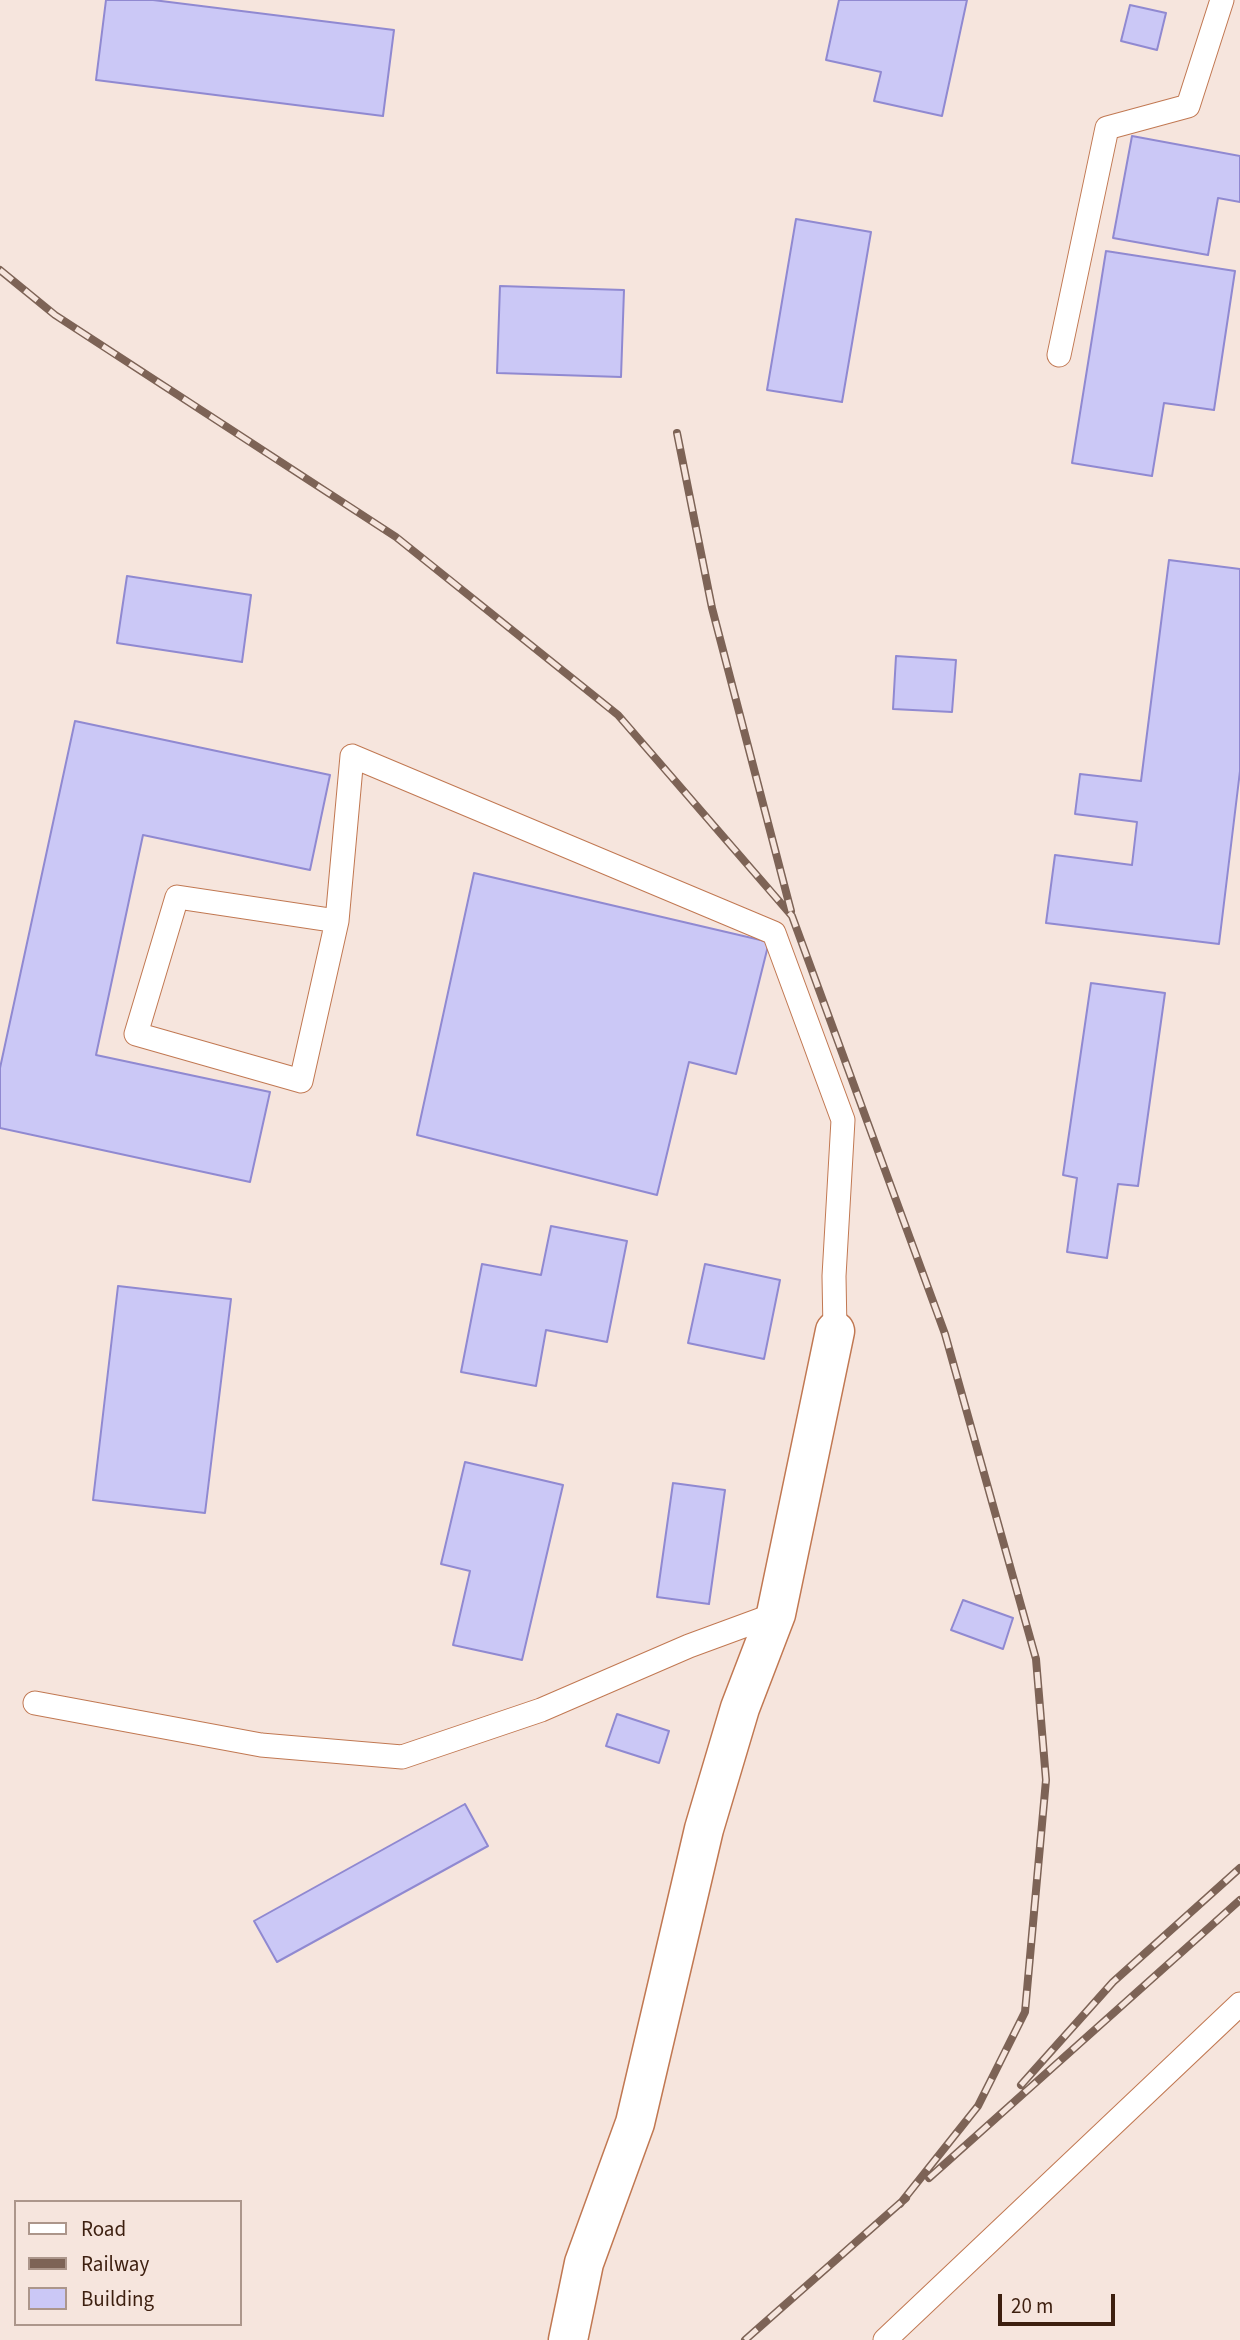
<!DOCTYPE html>
<html>
<head>
<meta charset="utf-8">
<style>
  body { margin:0 }
  #map { position:relative; width:1240px; height:2340px; overflow:hidden; background:#f6e5dd; font-family:"Source Sans 3",sans-serif }
  canvas { display:block }
  .legend { position:absolute; left:14px; top:2200px; width:228px; height:126px; box-sizing:border-box; background:#f6e5dd; border:2px solid #ac968b; margin:0; padding:9px 12px; list-style:none; font-size:21px; color:#3d1f0f }
  .legend li { display:flex; align-items:center; gap:14px; height:35px }
  .legend b { width:35px; border:2px solid #ac968b }
  .scale { position:absolute; left:998px; top:2294px; width:117px; height:32px; box-sizing:border-box; border:4px solid #3d1f0f; border-top:0; padding-left:9px; font-size:21px; line-height:24px; white-space:nowrap; color:#3d1f0f; -webkit-text-stroke:5px #f6e5dd; paint-order:stroke }
</style>
</head>
<body>
<div id="map">
<canvas width="1240" height="2340"></canvas>
<ul class="legend">
<li><b style="height:9px;background:#fff"></b>Road</li>
<li><b style="height:9px;background:#7d6356"></b>Railway</li>
<li><b style="height:19px;background:#cbc8f6"></b>Building</li>
</ul>
<div class="scale">20 m</div>
</div>
<script>
const g = document.querySelector('canvas').getContext('2d');
g.lineJoin = 'round';
function fill(path, color) { g.fillStyle = color; g.fill(path, 'evenodd'); }
const toPath = rows => new Path2D(rows.map(r => 'M' + r).join(''));
function stroke(path, color, width, dash) { g.strokeStyle = color; g.lineWidth = width; g.lineCap = dash ? 'butt' : 'round'; g.setLineDash(dash || []); g.stroke(path); }
const building = toPath([
  [106,0,153,0,394,30,383,116,96,80,106,0],
  [839,0,967,0,942,116,874,101,881,72,826,60,839,0],
  [1130,5,1166,13,1157,50,1121,41,1130,5],
  [1132,136,1240,156,1240,202,1218,198,1208,255,1113,238,1132,136],
  [796,219,871,232,842,402,767,390,796,219],
  [1106,251,1235,271,1214,410,1164,403,1152,476,1072,463,1106,251],
  [500,286,624,290,621,377,497,373,500,286],
  [1169,560,1240,569,1240,771,1219,944,1046,923,1055,855,1132,865,1137,822,1075,814,1080,774,1141,781,1169,560],
  [127,576,251,595,242,662,117,643,127,576],
  [896,656,956,660,952,712,893,709,896,656],
  [75,721,330,775,310,870,143,835,96,1055,270,1092,250,1182,0,1128,0,1068,75,721],
  [474,873,769,942,736,1074,689,1062,657,1195,417,1135,474,873],
  [1091,983,1165,993,1138,1186,1118,1184,1107,1258,1067,1252,1077,1178,1063,1175,1091,983],
  [551,1226,627,1241,607,1342,546,1330,536,1386,461,1372,482,1264,541,1275,551,1226],
  [705,1264,780,1280,764,1359,688,1343,705,1264],
  [118,1286,231,1299,205,1513,93,1500,118,1286],
  [465,1462,563,1485,522,1660,453,1645,470,1571,441,1564,465,1462],
  [673,1483,725,1490,709,1604,657,1597,673,1483],
  [963,1600,1013,1618,1003,1649,951,1630,963,1600],
  [617,1714,669,1731,659,1763,606,1746,617,1714],
  [465,1804,488,1846,277,1962,254,1921,465,1804]
]);
fill(building, '#cbc8f6');
stroke(building, '#9089d1', 2);
const service = toPath([
  [1059,355,1107,128,1188,106,1222,0],
  [337,921,301,1081,136,1034,177,897,337,921,352,756,774,933,843,1120,834,1276,835,1331],
  [35,1703,261,1745,402,1757,541,1710,689,1646,776,1614],
  [885,2340,1240,2004]
]);
const minor = toPath([
  [568,2340,584,2263,635,2123,704,1829,740,1708,776,1614,835,1331]
]);
stroke(service, '#c17852', 25);
stroke(minor, '#c17852', 41);
stroke(service, '#fff', 23);
stroke(minor, '#fff', 38);
const rail = toPath([
  [0,270,55,315,396,537,618,715,792,916,945,1334,1036,1659,1046,1780,1025,2012,978,2106,900,2204],
  [677,433,712,608,791,911],
  [1021,2085,1113,1982,1240,1868],
  [929,2178,1240,1900],
  [745,2340,906,2198]
]);
stroke(rail, '#7d6356', 8);
stroke(rail, '#f6e5dd', 5, [16]);
</script>
</body>
</html>
